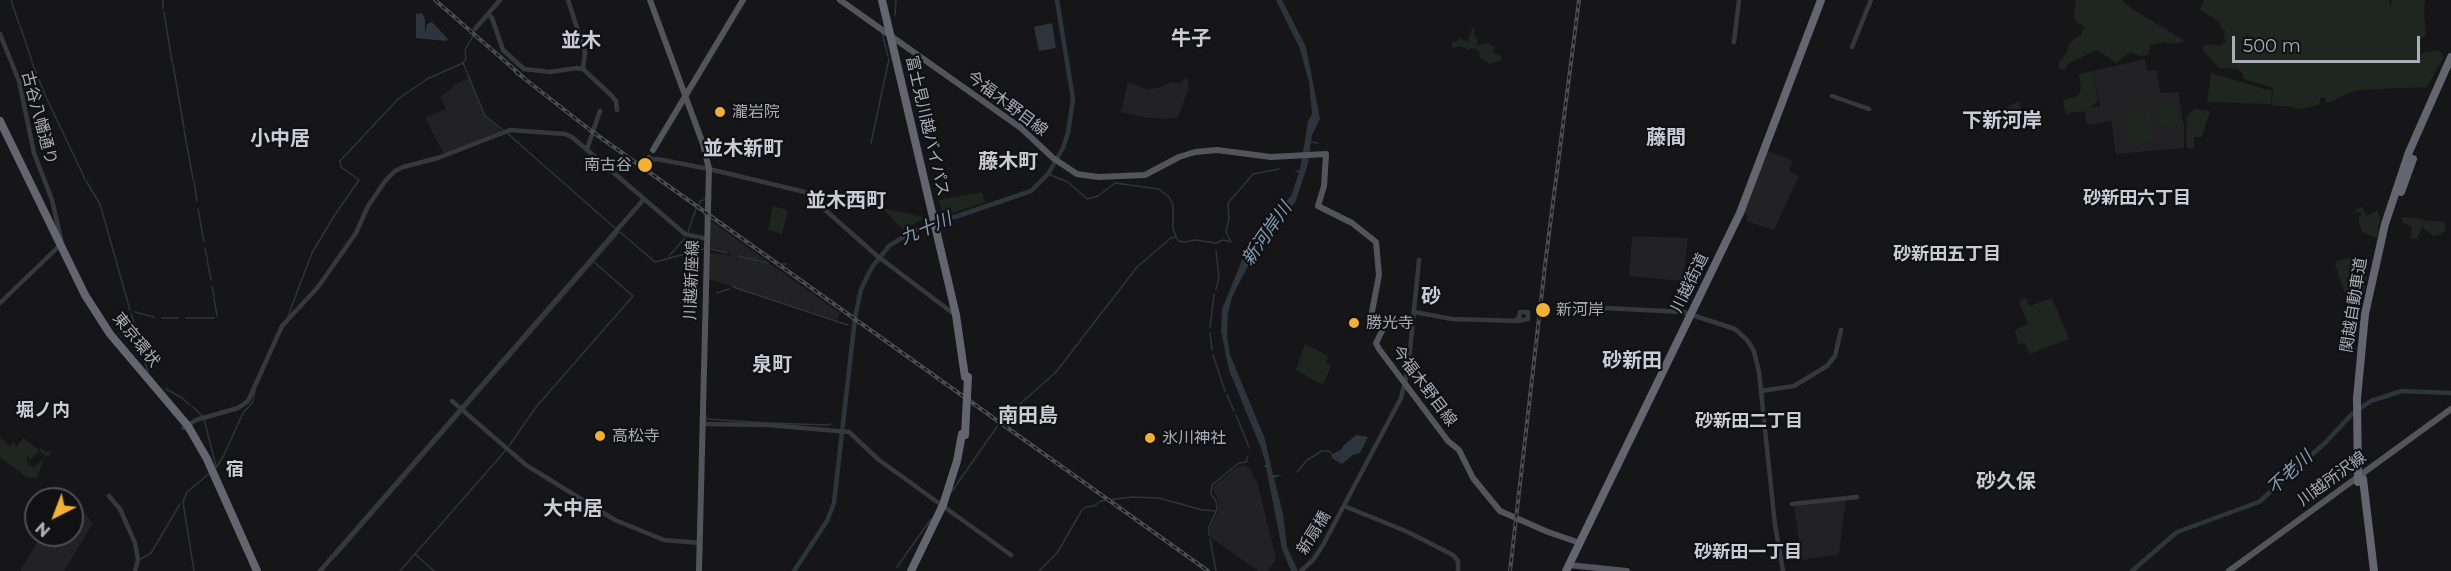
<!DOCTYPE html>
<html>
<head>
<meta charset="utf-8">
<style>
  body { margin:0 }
  #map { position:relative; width:2451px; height:571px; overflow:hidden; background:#161618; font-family:Montserrat,sans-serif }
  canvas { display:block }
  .north { position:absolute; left:24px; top:487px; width:60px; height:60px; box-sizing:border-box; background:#111113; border:2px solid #4d4f55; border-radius:50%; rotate:222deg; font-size:16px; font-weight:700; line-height:24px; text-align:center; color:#a8adb8 }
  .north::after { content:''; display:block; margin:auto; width:21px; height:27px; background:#f2b134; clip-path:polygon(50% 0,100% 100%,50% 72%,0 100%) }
  .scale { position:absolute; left:2232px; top:36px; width:188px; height:27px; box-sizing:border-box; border:3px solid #a8adb8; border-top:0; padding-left:8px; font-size:18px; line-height:21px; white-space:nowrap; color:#a8adb8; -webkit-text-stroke:4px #111113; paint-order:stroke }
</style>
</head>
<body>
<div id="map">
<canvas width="2451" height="571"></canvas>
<div class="north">N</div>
<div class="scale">500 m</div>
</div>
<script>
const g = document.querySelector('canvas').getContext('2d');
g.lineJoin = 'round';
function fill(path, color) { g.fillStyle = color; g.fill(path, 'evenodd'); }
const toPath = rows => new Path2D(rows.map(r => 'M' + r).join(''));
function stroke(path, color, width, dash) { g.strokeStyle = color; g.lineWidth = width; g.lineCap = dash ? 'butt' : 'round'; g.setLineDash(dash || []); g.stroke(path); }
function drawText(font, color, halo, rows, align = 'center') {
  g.font = font + ' Montserrat,"Noto Sans JP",sans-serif'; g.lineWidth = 4.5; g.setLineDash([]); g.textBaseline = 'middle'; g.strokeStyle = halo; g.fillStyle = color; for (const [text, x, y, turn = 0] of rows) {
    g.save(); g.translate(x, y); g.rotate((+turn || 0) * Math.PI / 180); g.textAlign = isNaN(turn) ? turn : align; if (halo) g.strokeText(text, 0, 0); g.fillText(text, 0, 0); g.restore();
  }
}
fill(toPath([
  [2145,59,2147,71,2157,70,2160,93,2180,92,2179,98,2184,126,2184,148,2116,154,2111,121,2087,125,2084,109,2100,106,2093,71],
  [1187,77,1189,87,1178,117,1168,119,1149,118,1121,112,1128,82,1147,89,1158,88,1171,82,1180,83],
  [470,78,485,115,501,131,444,154,425,118,446,109,440,97,452,88,452,85],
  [1766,150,1793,161,1789,171,1799,176,1774,230,1746,221,1748,215,1743,213],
  [711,221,768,262,758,259,757,262,769,264,769,263,840,313,837,320,709,279,710,253,730,255,730,253,710,248],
  [1632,236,1688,238,1683,281,1629,276],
  [1243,465,1251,469,1253,478,1257,480,1276,559,1268,571,1258,571,1210,537,1211,525,1218,512,1218,500,1213,490,1214,486,1237,467],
  [1846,500,1839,554,1802,560,1794,505],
  [85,514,93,523,64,571,20,571,42,535,72,535,72,517]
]), '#222225');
fill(toPath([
  [2076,0,2121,0,2134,10,2185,41,2174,44,2164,42,2150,45,2148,55,2139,56,2130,52,2116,63,2097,50,2069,63,2064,70,2059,68,2059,61,2062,60,2071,42,2081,34,2085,27,2077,22,2074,17],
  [2204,0,2389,0,2391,9,2391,0,2425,0,2424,13,2426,35,2420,40,2421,49,2417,53,2421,55,2425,52,2437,50,2441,52,2444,57,2427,87,2360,90,2350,92,2331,102,2326,102,2324,97,2321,97,2319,105,2299,109,2287,106,2274,106,2272,104,2273,88,2244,79,2242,73,2238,69,2219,68,2203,51,2203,46,2208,44,2219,46,2226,42,2224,39,2225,30,2221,28,2220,22,2200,10],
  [1472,29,1475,29,1474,36,1477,37,1478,45,1488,43,1495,47,1493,53,1501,56,1501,60,1490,64,1480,58,1479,51,1472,48,1469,50,1460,46,1452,48,1452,42,1458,41,1460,38,1468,42],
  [2093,71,2098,101,2090,108,2081,112,2071,112,2066,115,2063,101,2079,95,2081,89,2079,74],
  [2211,73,2272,91,2271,104,2207,102],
  [2019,101,2024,122,1999,127,1997,113],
  [2174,102,2177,105,2180,128,2169,130,2156,122,2154,104],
  [2149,105,2154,142,2129,146,2123,109],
  [2195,109,2210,111,2202,137,2194,137,2194,149,2187,148,2186,117],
  [982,192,985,202,943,216,939,200],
  [773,206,788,210,782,234,768,230],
  [2362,207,2367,216,2378,210,2380,219,2377,238,2362,232,2358,218,2362,214,2360,212,2356,213,2355,210],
  [882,208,923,217,924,219,902,229],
  [2402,217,2423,219,2424,223,2425,220,2445,222,2445,230,2441,234,2433,236,2422,227,2417,239,2411,239,2412,226,2402,222],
  [2353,257,2354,261,2369,262,2368,267,2354,271,2356,274,2367,277,2363,296,2345,295,2335,264,2337,261],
  [2026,298,2030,306,2052,298,2069,339,2030,354,2025,343,2018,344,2015,330,2028,324,2019,302],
  [1305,344,1328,356,1326,363,1331,366,1323,385,1296,370],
  [0,437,10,447,13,442,17,447,23,438,39,450,41,448,46,452,51,450,49,456,46,456,39,450,32,459,26,456,28,464,33,468,44,459,37,478,26,477,0,457]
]), '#1e261f');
fill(toPath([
  [1276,0,1282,0,1306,47,1320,119,1312,135,1308,164,1295,203,1263,237,1232,297,1228,314,1227,336,1230,355,1265,439,1273,475,1282,475,1274,478,1283,514,1287,547,1298,571,1291,571,1282,549,1266,467,1263,467,1266,464,1261,448,1229,370,1221,331,1222,309,1245,253,1250,249,1261,229,1291,196,1299,173,1294,171,1300,170,1308,121,1312,114,1309,82,1300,49],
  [422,13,425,19,425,34,427,24,432,22,448,39,446,41,416,38,416,14],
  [1052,23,1056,48,1039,51,1034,27],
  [1356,435,1368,437,1360,453,1353,455,1342,464,1333,459,1331,455,1342,449,1343,446]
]), '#2c353c');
stroke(toPath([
  [11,0,19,24],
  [163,0,163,9],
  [164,12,172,62],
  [895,15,896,0],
  [20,26,32,61],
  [882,33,888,56],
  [473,36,465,50,466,59,463,63,485,116,503,130],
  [32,63,46,97],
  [173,64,184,128],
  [47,99,85,179],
  [184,130,193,179],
  [507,133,616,229],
  [1310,142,1318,143],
  [871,143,889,59],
  [1048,174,1068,182,1087,199,1098,196,1115,183,1159,189,1169,197,1173,205,1173,229,1178,241,1185,242,1195,240,1216,243,1223,240,1231,242],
  [86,181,100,204,130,310],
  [194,181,197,201],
  [699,205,700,201,707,199],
  [198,209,200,219],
  [200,221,204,241],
  [620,232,655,262,704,249],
  [688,232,696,209],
  [1231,242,1226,232,1229,219,1228,203,1253,174,1279,169],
  [205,248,207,257],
  [711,249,727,253],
  [1216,251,1219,278,1216,289],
  [669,256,685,238],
  [738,256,768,263],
  [207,259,211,280],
  [782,264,786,264],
  [212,287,214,296],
  [733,287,848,325],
  [717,293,729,289],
  [857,296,859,296],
  [214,298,217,316],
  [135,312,154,317],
  [131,314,137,332],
  [288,316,312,253,334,216,359,180,341,167,340,161,398,99,427,79,463,63],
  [162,318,178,318],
  [186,318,214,318],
  [1210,328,1214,294],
  [1210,333,1212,350],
  [137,334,148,373],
  [1213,355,1225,391],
  [166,389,182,398,190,405],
  [1227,395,1234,411],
  [193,407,202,416],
  [1236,415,1249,447],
  [706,416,707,419,768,423,828,425,831,424],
  [204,419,216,466],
  [509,446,536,407,633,296,594,262],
  [1246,461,1248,456],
  [216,468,224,455,243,413,253,402,255,390],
  [1297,472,1307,460,1322,451,1329,451,1333,455],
  [952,491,1001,421,1056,372,1137,267,1171,238,1175,237],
  [1209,535,1209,527,1217,509,1216,501,1211,494,1212,485,1239,463,1247,462],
  [1210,539,1216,571],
  [415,554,434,571],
  [336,556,619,232],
  [141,559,151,553,180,504],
  [897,567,931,519],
  [194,571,183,502,187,492,210,473],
  [400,571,506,450],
  [1039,571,1057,553,1082,510,1086,507,1094,506,1101,501,1132,497,1159,498,1202,510,1216,511]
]), '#2c353c', 1.5);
stroke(toPath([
  [794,571,827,521,834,503,855,318,861,289,872,267,890,245,914,231,1031,191,1048,174,1063,148,1068,133,1073,99,1057,0],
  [2132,571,2177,532,2259,502,2326,442,2352,414,2371,401,2402,391,2451,393]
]), '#2c353c', 4.5);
stroke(toPath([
  [568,0,585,52,583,69],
  [488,14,492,18,503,50,524,69,550,72,577,68,583,69,612,96,616,101,617,110],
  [475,29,500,0],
  [0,34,19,81,34,153,52,200,61,239,61,244,55,250,0,303],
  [1734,42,1739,0],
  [1852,47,1871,0],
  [1832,96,1869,109],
  [587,149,600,111],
  [649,157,653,160,657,159,709,169,805,192,876,255,954,314],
  [1578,310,1605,308,1683,312,1735,329,1747,340,1754,351,1759,372,1775,525,1783,571],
  [1414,312,1452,319,1518,321,1528,319,1528,312,1520,312,1519,317,1515,321],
  [1761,391,1794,386,1827,366,1835,356,1841,330],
  [452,401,526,465,615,520,664,540,700,543],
  [703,424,768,425,849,432,879,460,1011,555],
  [184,428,196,420,238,408,248,401,282,326,318,287,356,233,368,206,386,180,395,171,403,167,438,158,510,130,565,134,572,137,685,234,707,239],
  [109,496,120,509,135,543,138,560,135,571],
  [1792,504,1857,497],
  [1344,506,1408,532,1453,555,1458,561,1458,571],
  [320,571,644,199],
  [1301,571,1313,560,1323,545,1401,398,1408,370,1419,260]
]), '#37383d', 4.5);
stroke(toPath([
  [650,0,703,144,709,169,699,571],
  [840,0,1021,128,1053,158,1077,174,1098,177,1145,175,1179,157,1195,152,1217,150,1271,157,1326,154,1324,186,1318,206,1352,223,1376,242,1379,275,1371,317,1381,328,1382,331,1376,343,1379,349,1448,441,1459,450,1473,478,1500,511,1548,532,1580,543],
  [653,150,743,0],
  [1569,565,1627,571],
  [2229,571,2451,409]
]), '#53555c', 6);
stroke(toPath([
  [882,0,956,315,965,377],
  [0,121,85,295,110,334,188,426,207,459,257,571],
  [2401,192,2413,159],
  [2357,398,2365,314,2385,224,2409,152,2451,57],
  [2363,479,2374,571],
  [911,571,943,505,957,461,962,434],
  [1566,571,1740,213,1821,0]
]), '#63666e', 8);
const rail = toPath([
  [435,0,523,77],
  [516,72,590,130,1208,571],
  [1510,571,1546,257,1579,0]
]);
stroke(rail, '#4a4c52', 4);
stroke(rail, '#111113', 1.5, [4.5]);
stroke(toPath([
  [2357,398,2358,482],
  [965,435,968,377]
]), '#63666e', 8);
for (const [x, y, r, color] of [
  [720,112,6,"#f2b134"],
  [645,165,8,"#f2b134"],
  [1543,310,8,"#f2b134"],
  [1354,323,6,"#f2b134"],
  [600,436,6,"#f2b134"],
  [1150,438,6,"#f2b134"]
]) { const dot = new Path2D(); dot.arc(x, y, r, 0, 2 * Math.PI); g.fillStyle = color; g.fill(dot); stroke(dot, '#111113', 2); }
drawText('16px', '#a8adb8', '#111113', [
  ["今福木野目線",1007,104,37],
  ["古谷八幡通り",39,118,75],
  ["富士見川越バイパス",927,126,77],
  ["川越新座線",692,280,-88],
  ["川越街道",1690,283,-64],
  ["関越自動車道",2354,305,-81],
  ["東京環状",136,340,51],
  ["今福木野目線",1424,386,53],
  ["川越所沢線",2332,479,-36],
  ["新扇橋",1314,533,-58]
]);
drawText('16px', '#a8adb8', '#111113', [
  ["瀧岩院",732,112],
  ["南古谷",632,165,"right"],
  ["新河岸",1556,310],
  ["勝光寺",1366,323],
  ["高松寺",612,436],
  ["氷川神社",1162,438]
], 'left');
drawText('bold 18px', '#c9ccd4', '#111113', [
  ["砂新田六丁目",2137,199],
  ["砂新田五丁目",1947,255],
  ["堀ノ内",43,411],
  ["砂新田二丁目",1749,422],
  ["宿",235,470],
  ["砂新田一丁目",1748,553]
]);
drawText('italic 18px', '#7f9bb3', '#111113', [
  ["九十川",926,229,-23],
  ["新河岸川",1267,234,-55],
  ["不老川",2290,473,-43]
]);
drawText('bold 20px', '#c9ccd4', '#111113', [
  ["牛子",1191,39],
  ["並木",581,41],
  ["下新河岸",2002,121],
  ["藤間",1666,138],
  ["小中居",280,139],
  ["並木新町",743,149],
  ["藤木町",1008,162],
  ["並木西町",846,201],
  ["砂",1431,297],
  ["砂新田",1632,361],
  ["泉町",772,365],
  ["南田島",1028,416],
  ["砂久保",2006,482],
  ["大中居",573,509]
]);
</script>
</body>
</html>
